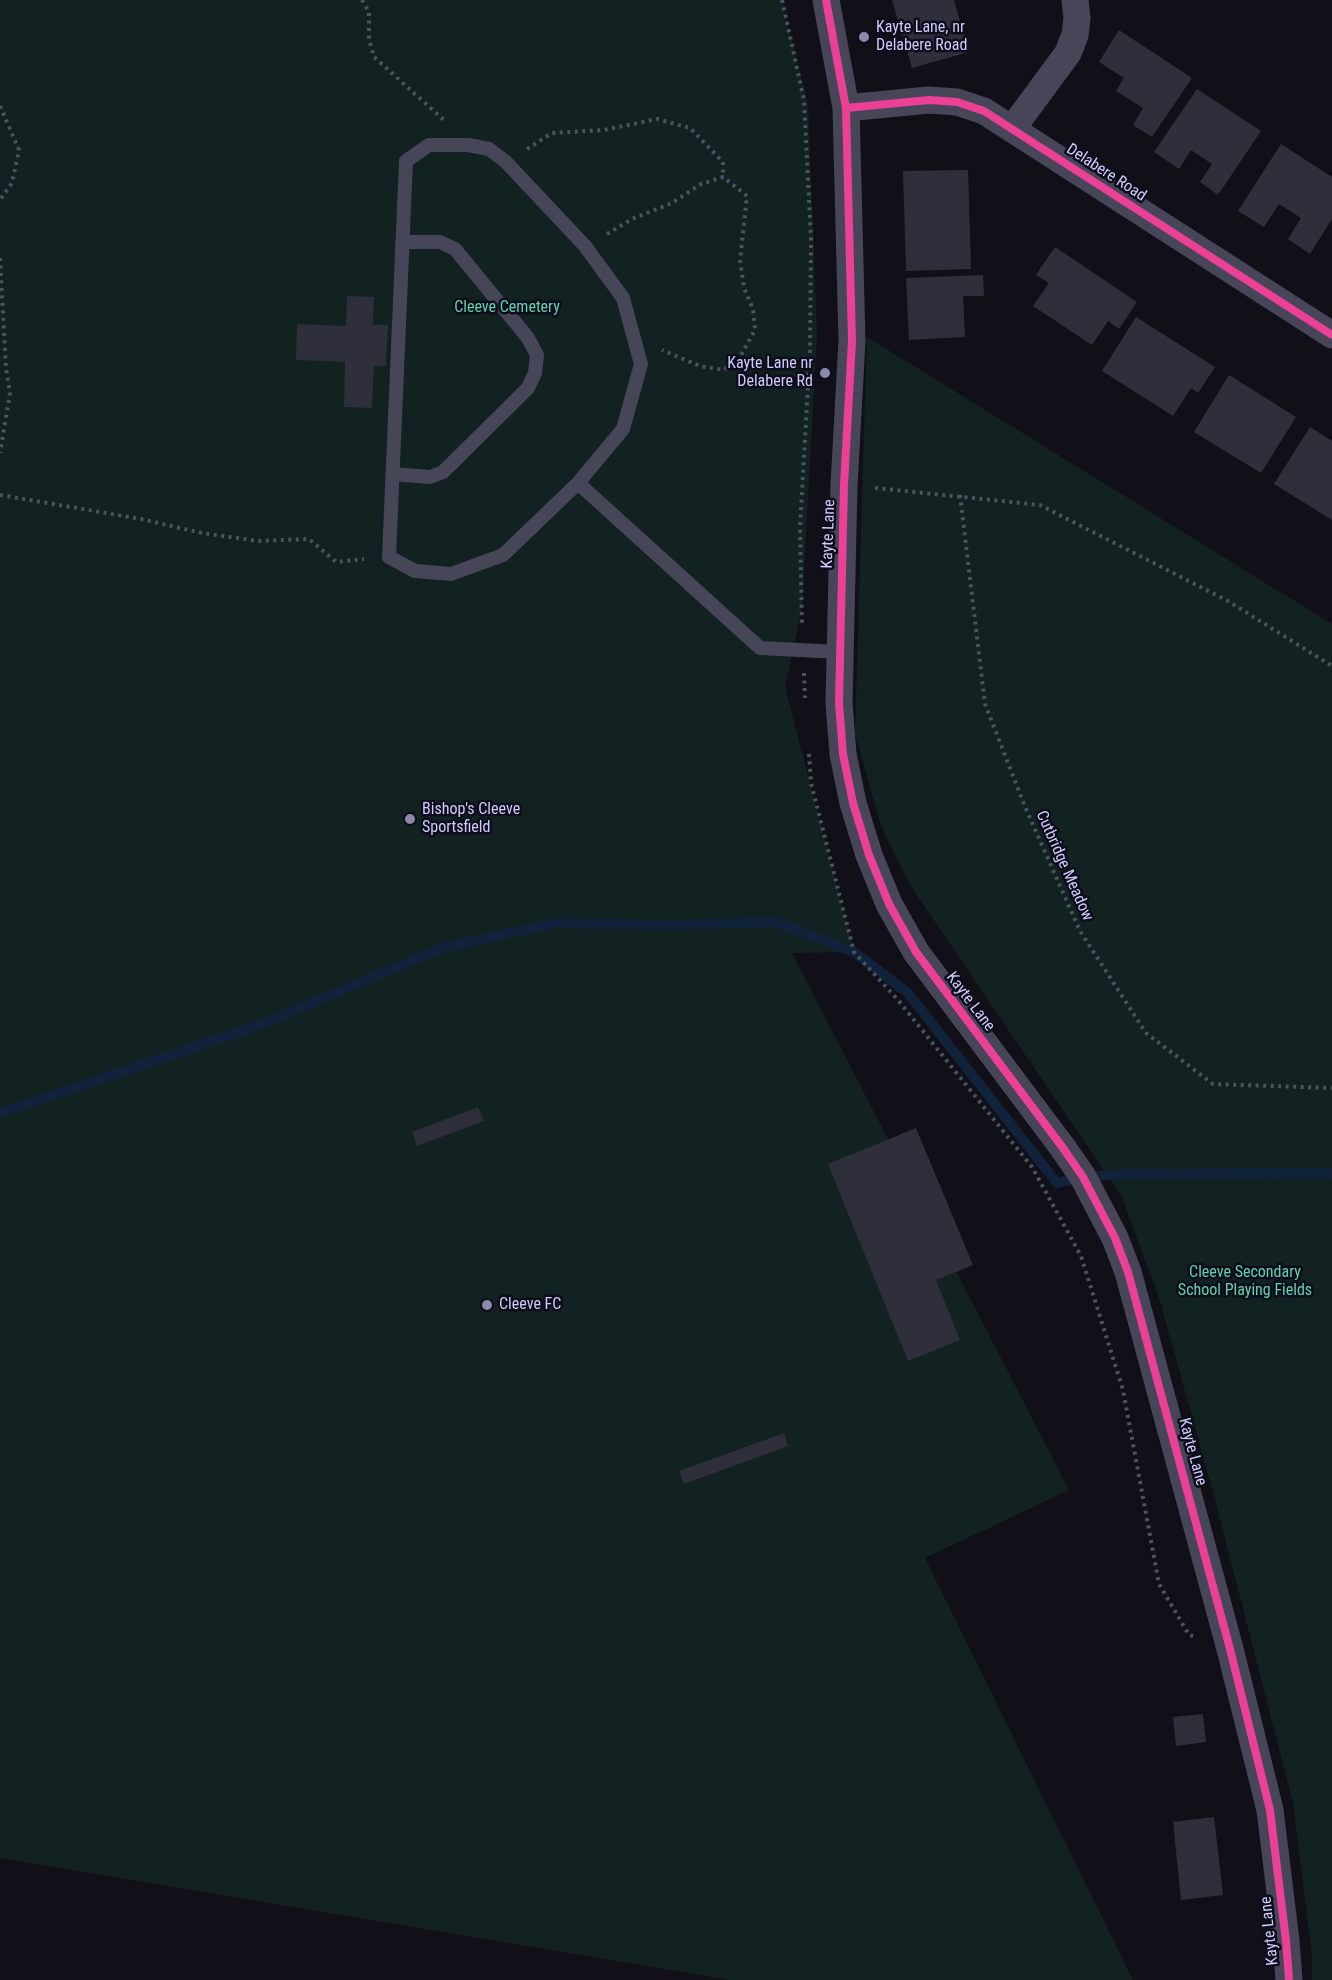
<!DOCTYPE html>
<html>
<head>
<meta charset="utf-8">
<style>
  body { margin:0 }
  canvas { display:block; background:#111018 }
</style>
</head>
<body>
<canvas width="1332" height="1980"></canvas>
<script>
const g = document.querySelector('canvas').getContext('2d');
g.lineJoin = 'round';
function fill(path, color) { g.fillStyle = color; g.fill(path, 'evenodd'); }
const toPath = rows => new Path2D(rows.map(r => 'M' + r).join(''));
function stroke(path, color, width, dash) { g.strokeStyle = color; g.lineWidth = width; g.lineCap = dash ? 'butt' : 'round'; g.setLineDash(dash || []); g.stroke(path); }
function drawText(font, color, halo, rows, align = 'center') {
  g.font = font + ' "Roboto Condensed",sans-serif'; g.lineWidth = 5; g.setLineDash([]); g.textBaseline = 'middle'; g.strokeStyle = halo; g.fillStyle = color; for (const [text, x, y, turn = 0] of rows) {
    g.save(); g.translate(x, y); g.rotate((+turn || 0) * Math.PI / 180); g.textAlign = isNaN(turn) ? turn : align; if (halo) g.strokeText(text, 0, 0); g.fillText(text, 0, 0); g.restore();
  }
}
fill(toPath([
  [0,0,782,0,808,105,817,335,802,608,785,687,854,952,792,953,1069,1490,925,1558,1133,1980,730,1980,0,1858],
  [867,337,1332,624,1332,1980,1312,1980,1312,1956,1293,1803,1213,1492,1160,1301,1122,1197,910,885,882,829,855,734]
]), '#112221');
stroke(toPath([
  [0,1113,260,1025,442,948,557,923,666,925,776,922,854,952,908,993,1057,1183,1083,1177,1126,1174,1332,1173]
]), '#10233a', 10);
fill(toPath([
  [892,0,954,0,969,52,912,68],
  [1119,30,1192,78,1152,137,1133,125,1143,108,1116,91,1124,78,1099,62],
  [1197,89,1261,131,1218,195,1200,182,1212,164,1191,150,1179,169,1154,152],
  [1281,144,1332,177,1332,219,1310,254,1288,239,1301,218,1279,204,1264,227,1238,211],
  [968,170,971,269,906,271,903,171],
  [1055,247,1137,302,1119,329,1108,321,1092,345,1033,306,1049,283,1036,275],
  [983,275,984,296,963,296,965,337,909,340,906,278],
  [347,296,374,297,373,325,388,325,386,366,374,366,372,408,344,407,345,362,296,360,297,324,346,326],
  [1136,317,1215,367,1198,393,1191,388,1173,416,1102,371],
  [1229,375,1296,417,1261,473,1194,432],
  [1310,427,1332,441,1332,520,1274,484],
  [478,1107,484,1121,417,1146,412,1132],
  [916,1128,973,1265,936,1280,960,1340,908,1361,828,1164],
  [784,1433,788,1446,684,1484,679,1471],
  [1203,1714,1206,1742,1176,1746,1173,1717],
  [1214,1817,1223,1895,1181,1900,1173,1822]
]), '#2f2e3b');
stroke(toPath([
  [362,0,369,12,369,39,374,57,445,121],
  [782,0,804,100,811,239,810,349,800,528,802,626],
  [0,106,19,150,12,183,0,200],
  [527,149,552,133,604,130,657,119,690,128,723,162,723,177],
  [607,234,632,219,672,203,701,184,723,177,747,196,740,260,744,288,753,309,755,330,740,357,724,370,700,366,662,350],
  [0,258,6,368,10,393,0,453],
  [875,488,1040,505,1228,601,1332,666],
  [0,495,141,519,202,533,258,541,309,539,336,562,364,559],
  [960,495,985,704,1026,809,1080,931,1146,1033,1213,1084,1332,1088],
  [804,673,805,698],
  [809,754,811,783,854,952,898,1000,1032,1167,1081,1256,1123,1390,1159,1584,1189,1635,1193,1636]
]), '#47555f', 4, [3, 4.5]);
stroke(toPath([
  [429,145,468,145,489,149,506,162,585,246,623,298,641,364,623,429,578,483,503,555,451,574,415,571,389,557,406,161,429,145],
  [393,474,430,477,443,472,528,388,535,373,537,355,528,338,455,249,440,242,402,242],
  [578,483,760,648,839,652]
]), '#464658', 14);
stroke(toPath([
  [826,0,846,108,852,341,844,485,839,703,843,754,853,803,869,855,889,904,916,952,1063,1148,1083,1177,1115,1238,1128,1272,1230,1649,1270,1810,1286,1941,1289,1980],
  [846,108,929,100,957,102,984,111,1332,335],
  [1012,129,1068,53,1075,35,1077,18,1075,0]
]), '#464658', 27);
stroke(toPath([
  [826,0,846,108,852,341,844,485,839,703,843,754,853,803,869,855,889,904,916,952,1063,1148,1083,1177,1115,1238,1128,1272,1230,1649,1270,1810,1286,1941,1289,1980],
  [846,108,929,100,957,102,984,111,1332,335]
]), '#ea4096', 8);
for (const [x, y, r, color] of [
  [864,37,6,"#8b8aab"],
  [825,373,6,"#8b8aab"],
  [410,819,6,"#8b8aab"],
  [487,1305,6,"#8b8aab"]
]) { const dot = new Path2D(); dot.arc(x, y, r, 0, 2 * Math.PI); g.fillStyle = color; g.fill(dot); stroke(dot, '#0e0d1b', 2); }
drawText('16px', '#cdccfa', '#0e0d1b', [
  ["Kayte Lane, nr",876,28],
  ["Delabere Road",876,46],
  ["Kayte Lane nr",813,364,"right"],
  ["Delabere Rd",813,382,"right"],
  ["Bishop's Cleeve",422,810],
  ["Sportsfield",422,828],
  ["Cleeve FC",499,1305]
], 'left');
drawText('16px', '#cdccfa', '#0e0d1b', [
  ["Delabere Road",1106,173,33],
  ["Kayte Lane",829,534,-88],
  ["Cutbridge Meadow",1064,866,66],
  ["Kayte Lane",970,1002,53],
  ["Kayte Lane",1192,1452,75],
  ["Kayte Lane",1270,1931,-96]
]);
drawText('16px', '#60d2ac', '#0e0d1b', [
  ["Cleeve Cemetery",507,308],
  ["Cleeve Secondary",1245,1273],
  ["School Playing Fields",1245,1291]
]);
</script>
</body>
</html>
